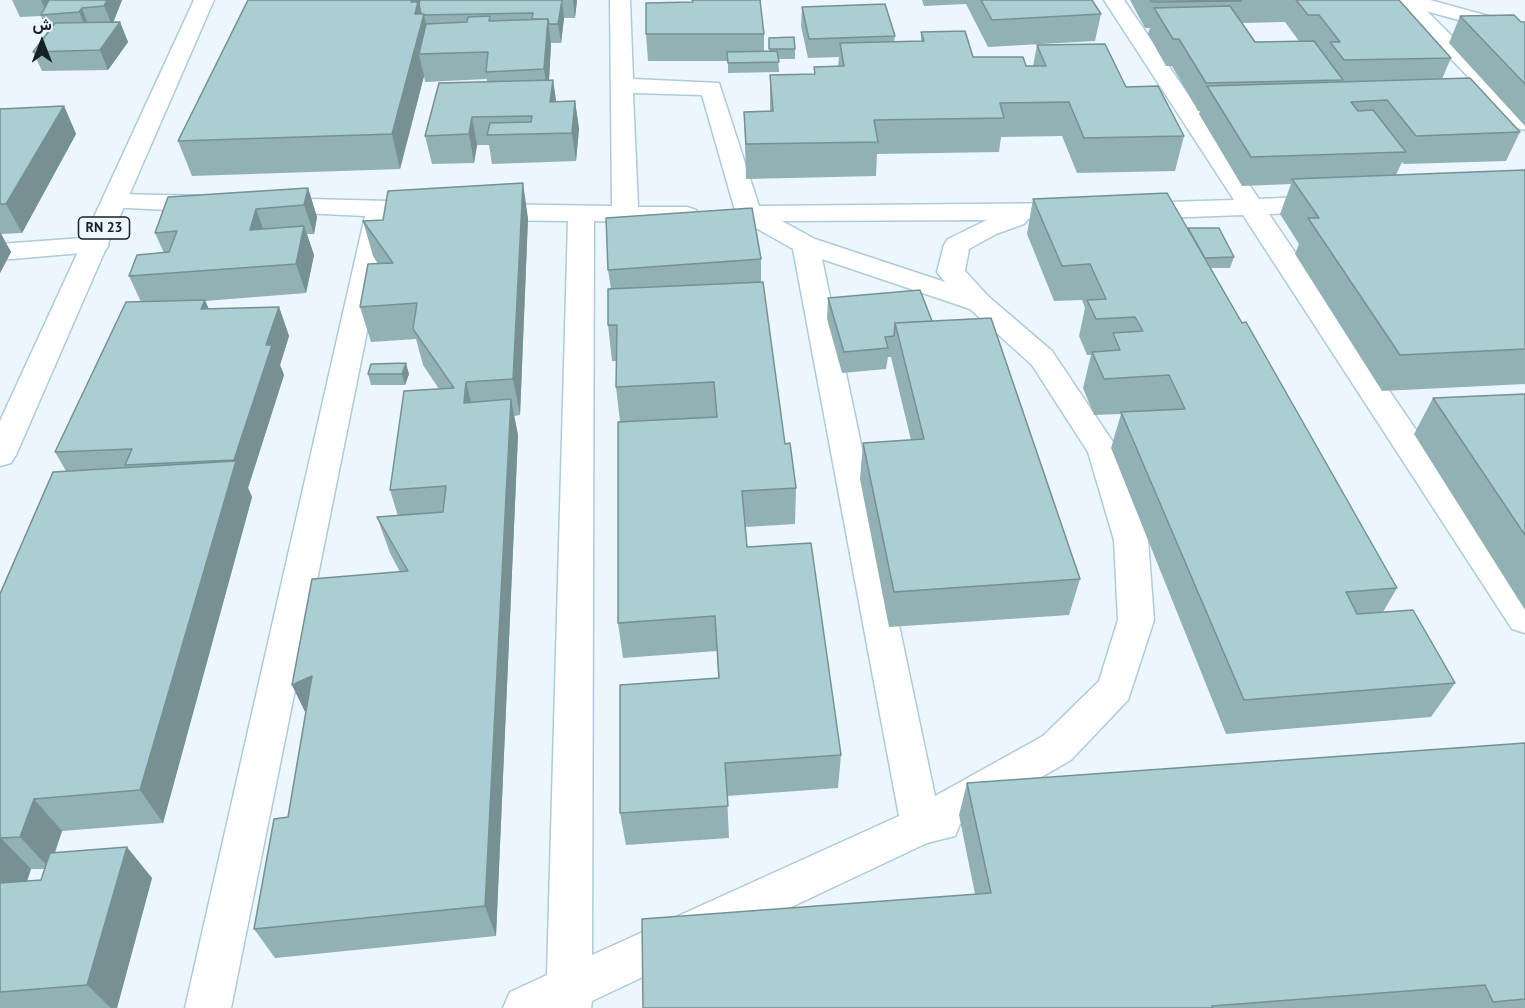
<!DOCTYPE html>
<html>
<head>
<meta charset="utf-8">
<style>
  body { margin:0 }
  #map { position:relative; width:1525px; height:1008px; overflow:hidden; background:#ebf6fe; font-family:"PT Sans",Vazirmatn,sans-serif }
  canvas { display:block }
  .north { position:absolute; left:12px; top:12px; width:60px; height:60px; -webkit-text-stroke:4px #ebf6fe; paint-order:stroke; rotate:0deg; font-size:16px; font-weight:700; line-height:24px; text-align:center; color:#162027 }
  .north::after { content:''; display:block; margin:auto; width:21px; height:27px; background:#162027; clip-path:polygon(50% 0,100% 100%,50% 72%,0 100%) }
</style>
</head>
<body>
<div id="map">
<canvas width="1525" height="1008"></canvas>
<div class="north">ش</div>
</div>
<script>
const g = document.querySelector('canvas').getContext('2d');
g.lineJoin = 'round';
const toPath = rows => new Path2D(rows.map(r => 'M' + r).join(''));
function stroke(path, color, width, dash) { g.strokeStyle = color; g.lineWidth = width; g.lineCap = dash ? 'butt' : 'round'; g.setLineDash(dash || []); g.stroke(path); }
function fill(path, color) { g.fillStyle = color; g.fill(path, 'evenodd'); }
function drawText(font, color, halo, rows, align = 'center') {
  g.font = font + ' "PT Sans",sans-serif'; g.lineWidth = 4.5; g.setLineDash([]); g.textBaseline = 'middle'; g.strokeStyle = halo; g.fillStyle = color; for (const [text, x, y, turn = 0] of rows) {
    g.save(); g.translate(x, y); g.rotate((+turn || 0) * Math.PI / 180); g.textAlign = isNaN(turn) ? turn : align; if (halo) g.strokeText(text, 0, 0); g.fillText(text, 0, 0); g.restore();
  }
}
const street = toPath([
  [610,0,630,0,633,79,719,83,759,206,1077,203,1086,206,1090,211,1086,216,1028,219,1024,224,996,234,969,249,965,271,989,297,1052,351,1119,451,1148,540,1154,620,1128,700,1071,760,960,824,955,836,927,843,592,1001,591,1008,503,1008,510,992,547,975,568,221,483,220,474,217,470,212,474,207,483,204,612,206,610,0],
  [633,93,702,95,736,214,740,219,793,249,899,816,592,955,594,221,687,223,696,220,700,215,696,210,687,207,638,207,633,93],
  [987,220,948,239,944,245,937,272,945,282,815,239,782,221,987,220],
  [822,259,970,309,1032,365,1088,452,1114,540,1118,620,1099,681,1043,736,935,796,822,259],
  [1104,0,1124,0,1259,199,1328,196,1337,199,1341,204,1337,209,1328,212,1269,214,1525,590,1525,633,1512,629,1243,215,1134,219,1125,216,1121,211,1125,206,1134,203,1234,200,1104,0],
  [1395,0,1416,0,1525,110,1525,130,1517,128,1395,0],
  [116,194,210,196,219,199,223,204,219,209,210,212,107,207,103,202,107,197,116,194],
  [270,198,429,202,438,205,442,210,438,215,429,218,390,217,231,1008,185,1008,365,216,261,211,257,206,261,201,270,198],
  [96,237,105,239,109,245,105,251,0,260,0,244,96,237]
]);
const secondary = toPath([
  [1397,0,1430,0,1525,26,1525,38,1400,4,1397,0]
]);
const primary = toPath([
  [194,0,214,0,16,455,11,463,0,466,0,421,194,0]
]);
stroke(street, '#aecadb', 3);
stroke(secondary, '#aecadb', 3);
stroke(primary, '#aecadb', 3);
fill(street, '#fff');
fill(secondary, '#fff');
fill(primary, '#fff');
fill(toPath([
  [12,0,122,0,113,23,120,22,128,42,108,70,42,71,33,52,48,31,41,16,20,17],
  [248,0,577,0,575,18,564,18,561,43,551,43,549,80,553,80,556,102,575,101,579,129,576,161,492,164,489,145,477,145,474,163,432,164,425,136,487,82,487,79,425,82,424,76,400,169,192,176,178,141],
  [922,0,1092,0,1101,14,1095,41,988,47,966,4,924,6],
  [1130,0,1399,0,1451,58,1442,79,1520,132,1506,161,1404,164,1402,162,1396,175,1525,170,1525,384,1382,391,1295,254,1299,244,1280,214,1291,184,1242,186,1199,114,1200,111,1198,111,1172,66,1166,66,1148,34,1150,28,1145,28],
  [1285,22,1299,41,1255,42,1242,23],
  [802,7,895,36,894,42,921,42,921,32,973,57,1026,66,1033,66,1037,45,1126,87,1184,136,1175,171,1077,173,1062,136,1001,137,999,152,877,154,876,176,746,179,744,112,770,111,770,75,814,74,814,67,838,66,839,57,808,58,801,26],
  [1460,16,1525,22,1525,126,1449,43],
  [646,34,764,34,764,51,769,51,769,38,795,49,795,59,778,59,779,72,728,73,728,61,648,61],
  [64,106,76,134,22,233,1,234,11,252,0,273,0,109],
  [308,188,317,217,314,234,307,234,314,255,306,293,205,301,209,309,279,307,289,336,280,365,284,375,248,488,252,497,163,823,62,831,55,853,152,878,117,1008,0,1008,0,594,66,471,55,452,141,302,129,276,164,253,155,233],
  [31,869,45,869,41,880,27,881],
  [1033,199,1188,228,1234,257,1230,268,1211,268,1242,323,1397,588,1383,612,1455,683,1431,717,1226,734,1111,448,1121,414,1094,415,1083,388,1091,355,1087,355,1079,336,1085,308,1082,300,1054,301,1027,234],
  [528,218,520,415,514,416,518,435,496,936,275,958,254,929,288,817,306,713,292,685,400,572,390,553,377,517,398,516,390,490,439,389,423,365,416,339,371,342,360,307,378,264,373,256,363,221],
  [761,259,761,282,785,444,796,488,795,524,745,527,747,547,841,755,838,788,727,796,729,838,626,845,620,813,718,678,717,651,623,658,618,623,620,422,616,387,616,361,612,361,608,325,611,289,608,270],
  [828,298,932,321,1080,579,1069,615,889,627,860,479,863,443,911,440,891,357,888,357,886,369,842,373,827,319],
  [368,374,409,374,405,385,371,385],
  [1525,394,1525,610,1414,434,1433,398],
  [1525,743,1525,1008,643,1008,975,894,959,815,967,783]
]), '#92b1b5');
fill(toPath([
  [41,0,57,0,48,15],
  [107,0,122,0,112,25,104,6],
  [412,0,425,0,424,14,431,46,419,54,424,76,400,169,392,134],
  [562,0,564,18,561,43,558,24],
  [573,0,577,0,575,18],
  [82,8,89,27,87,31,79,12],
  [548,19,551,45,548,97,544,69],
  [120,22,128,42,108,70,100,50],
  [553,80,557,107,550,102],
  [575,101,579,129,576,161,572,133],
  [64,106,76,134,22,233,6,204],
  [472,117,477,145,474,163,469,134],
  [523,183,528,218,520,415,513,379],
  [308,188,317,217,314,234,304,205],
  [256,209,266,237,250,230],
  [304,226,314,255,306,293,296,264],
  [0,232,11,252,0,273],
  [205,300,217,329,201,309],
  [279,307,289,336,280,365,284,375,248,488,252,497,163,823,140,790,234,460,266,345],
  [406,363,409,374,405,385,402,374],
  [466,382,475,418,464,403],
  [511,399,518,435,496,936,485,906],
  [312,676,309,720,292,685],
  [34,799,62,831,49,868,20,837],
  [1,838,31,869,16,915,0,899,0,842],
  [127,847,152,878,117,1008,111,1008,87,985]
]), '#779093');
const building = toPath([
  [49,0,107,0,104,6,82,8,79,12,41,15,49,0],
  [248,0,412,0,411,2,418,2,415,14,424,14,392,134,178,141,248,0],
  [420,0,562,0,558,24,549,24,548,19,532,19,533,13,424,15,424,14,421,14,419,4,420,0],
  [692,0,760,0,764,34,646,34,646,3,693,2,692,0],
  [981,0,1092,0,1101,14,992,20,981,0],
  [1150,0,1240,0,1241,1,1151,2,1150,0],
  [1296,0,1399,0,1451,58,1344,60,1330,42,1340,42,1319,15,1308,15,1296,0],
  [885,4,895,36,809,39,802,7,885,4],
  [1230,6,1255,42,1314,41,1343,80,1206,83,1179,39,1173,39,1154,8,1230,6],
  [1514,15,1521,22,1525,22,1525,84,1460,16,1514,15],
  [490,16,489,21,548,19,544,69,486,72,488,52,419,54,426,24,467,22,468,17,490,16],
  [120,22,100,50,33,52,55,23,120,22],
  [965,31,973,57,1023,57,1026,66,1046,66,1037,45,1105,44,1126,87,1158,86,1184,136,1084,138,1069,102,1000,103,1004,118,874,120,878,142,746,144,744,112,773,111,770,75,815,74,814,67,844,66,840,43,924,41,921,32,965,31],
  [794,37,795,49,769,49,769,38,794,37],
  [777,51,779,62,728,63,727,52,777,51],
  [1470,78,1520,132,1416,136,1387,100,1351,102,1358,111,1373,110,1406,152,1251,157,1207,86,1470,78],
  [553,80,550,102,575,101,572,133,487,135,490,123,531,122,532,116,472,117,469,134,425,136,439,83,553,80],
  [64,106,6,204,0,204,0,109,64,106],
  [1525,170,1525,349,1400,355,1308,218,1319,218,1292,179,1525,170],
  [523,183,513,379,466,382,464,403,511,399,485,906,254,929,274,819,288,817,312,676,292,685,312,579,408,571,377,517,443,512,446,486,390,490,404,391,454,388,413,329,417,303,360,307,368,264,393,263,363,221,383,220,388,191,523,183],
  [308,188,304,205,256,209,250,230,304,226,296,264,129,276,137,255,169,252,177,231,155,233,168,197,308,188],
  [1167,193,1242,323,1246,322,1397,588,1346,592,1357,614,1413,610,1455,683,1244,700,1121,412,1185,409,1169,375,1104,379,1092,352,1120,350,1113,333,1143,331,1135,317,1096,319,1087,300,1106,299,1090,264,1062,266,1033,199,1167,193],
  [752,208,761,259,608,270,606,218,752,208],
  [1188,228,1219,228,1234,257,1205,258,1188,228],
  [763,282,785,444,790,443,796,488,742,491,747,547,811,543,841,755,725,763,728,806,620,813,620,685,719,678,715,616,618,623,618,422,717,417,714,382,616,387,617,325,608,325,608,289,763,282],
  [920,290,932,321,895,323,894,336,885,337,888,348,844,352,828,298,920,290],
  [205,300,201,309,279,307,266,345,272,345,234,460,125,465,132,449,55,452,126,302,205,300],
  [991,318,1080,579,894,592,863,443,924,439,895,323,991,318],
  [406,363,402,374,368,374,371,364,406,363],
  [1525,394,1525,535,1433,398,1525,394],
  [236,461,140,790,34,799,20,837,1,838,0,842,0,594,53,472,236,461],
  [1525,743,1525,999,1493,1002,1485,985,1212,1006,1213,1008,643,1008,642,919,991,893,967,783,1525,743],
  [127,847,87,985,0,992,0,883,41,880,50,853,127,847]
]);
fill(building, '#aaced2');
stroke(building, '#779093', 1.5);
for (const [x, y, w] of [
  [104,228,51]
]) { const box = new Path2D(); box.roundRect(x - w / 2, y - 11, w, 22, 4.5); g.fillStyle = '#ebf6fe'; g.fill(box); stroke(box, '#162027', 1.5); }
drawText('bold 14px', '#162027', null, [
  ["RN 23",104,228]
]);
</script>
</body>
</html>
